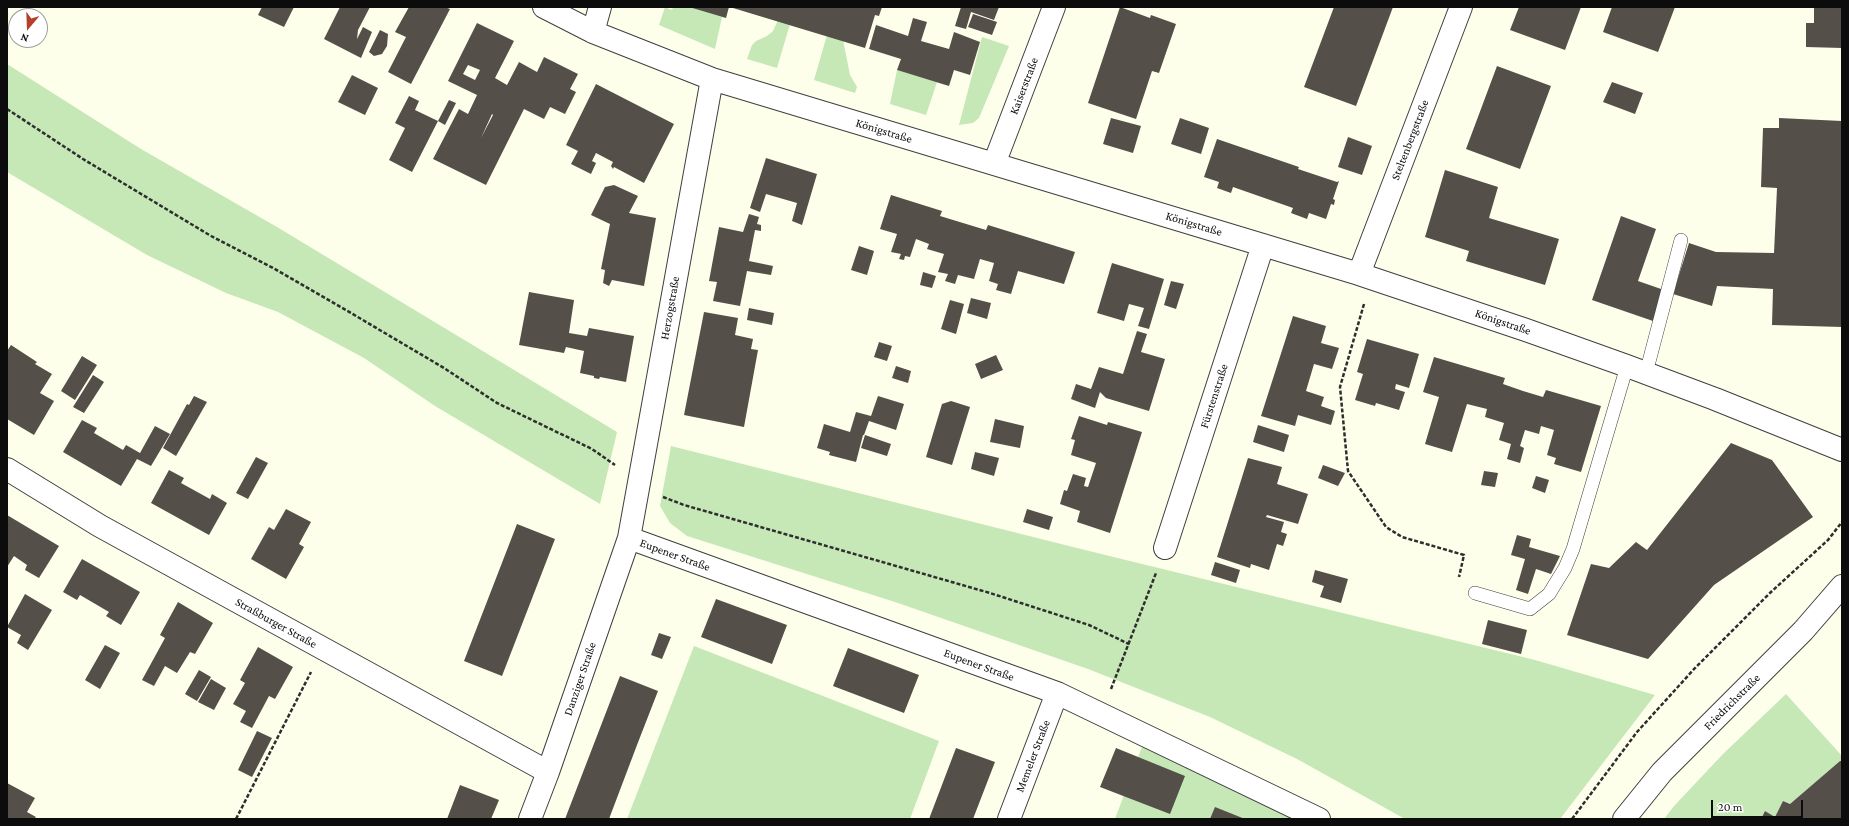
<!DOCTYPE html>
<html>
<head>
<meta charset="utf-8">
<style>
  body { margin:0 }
  #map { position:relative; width:1849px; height:826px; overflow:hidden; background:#feffeb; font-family:"Crimson Pro",serif }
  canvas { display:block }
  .frame { position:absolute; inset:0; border:8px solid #0c0c0c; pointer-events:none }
  .north { position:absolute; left:8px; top:8px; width:40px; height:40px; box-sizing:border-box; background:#fff; border:1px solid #9e9e9e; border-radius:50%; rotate:199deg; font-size:11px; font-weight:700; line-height:16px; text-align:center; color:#0c0c0c }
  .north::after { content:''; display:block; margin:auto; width:14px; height:18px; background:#b83f27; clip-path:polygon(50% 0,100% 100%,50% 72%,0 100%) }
  .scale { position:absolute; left:1711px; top:800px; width:92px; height:18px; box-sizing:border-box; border:2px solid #0c0c0c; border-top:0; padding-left:5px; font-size:12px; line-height:14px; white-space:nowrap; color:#0c0c0c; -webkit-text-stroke:3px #fff; paint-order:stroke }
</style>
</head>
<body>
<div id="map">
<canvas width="1849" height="826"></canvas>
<div class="frame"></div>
<div class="north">N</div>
<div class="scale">20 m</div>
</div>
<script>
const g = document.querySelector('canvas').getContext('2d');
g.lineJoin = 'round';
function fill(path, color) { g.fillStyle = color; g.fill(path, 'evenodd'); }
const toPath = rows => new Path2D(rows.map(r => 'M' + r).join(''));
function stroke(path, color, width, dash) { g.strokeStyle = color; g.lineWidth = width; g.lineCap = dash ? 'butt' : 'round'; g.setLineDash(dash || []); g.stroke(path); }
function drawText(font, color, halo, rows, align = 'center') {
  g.font = font + ' "Crimson Pro",serif'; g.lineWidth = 4; g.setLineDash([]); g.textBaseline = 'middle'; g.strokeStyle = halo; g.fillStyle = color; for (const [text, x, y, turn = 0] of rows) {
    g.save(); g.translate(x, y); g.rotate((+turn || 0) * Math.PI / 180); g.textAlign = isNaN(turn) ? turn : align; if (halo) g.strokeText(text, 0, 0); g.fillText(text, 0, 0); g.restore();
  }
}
fill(toPath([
  [665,7,671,10,674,7,690,7,722,17,715,49,659,25],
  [778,20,790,24,777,68,747,59,752,45,756,41,767,36,773,31],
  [827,35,843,40,850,75,857,87,855,93,814,80],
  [982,37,1009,46,979,118,973,123,959,125],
  [7,64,141,149,277,227,617,432,600,504,435,406,364,358,278,312,226,293,147,255,7,172],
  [897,70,937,82,926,115,890,104],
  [671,446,1085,550,1535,660,1655,695,1560,819,1405,819,1297,759,1210,717,1088,669,895,602,687,536,670,523,660,506],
  [694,646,939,741,910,819,627,819],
  [1786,694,1842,756,1842,761,1840,761,1790,804,1783,801,1775,817,1765,811,1761,819,1664,819,1674,806,1723,754],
  [1146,736,1306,819,1115,819]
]), '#c5e8b6');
fill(toPath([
  [262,7,294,7,284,27,258,15],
  [340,7,370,7,358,30,357,39,363,27,372,32,361,58,324,39],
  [409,7,445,7,450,9,411,84,388,72,406,37,395,32],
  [689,7,729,7,726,18],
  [734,7,882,7,879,16,875,15,865,48,733,8],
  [961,7,999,7,994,20,971,12,966,29,955,26],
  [1120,7,1150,18,1151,15,1176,24,1159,73,1152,71,1136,119,1088,103],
  [1334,7,1393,7,1356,106,1304,87],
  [1519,7,1581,7,1565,50,1510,30],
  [1612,7,1675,7,1658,52,1603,32],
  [1814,7,1842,7,1842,48,1806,47,1806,23,1814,23],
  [973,14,997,22,992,35,968,27],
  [913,18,927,22,921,41,949,49,954,32,980,42,970,75,954,70,949,86,897,70,901,59,869,49,876,25,908,36],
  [477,23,514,41,495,78,507,85,519,62,537,72,544,57,578,74,570,89,576,92,565,114,550,107,544,119,524,109,486,185,433,159,459,109,468,114,477,95,448,81],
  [468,65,480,70,475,80,463,74],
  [492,114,493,115,481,138],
  [380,30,388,34,387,46,382,54,374,56,369,52],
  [1497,66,1551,86,1520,169,1466,149],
  [352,75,378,88,365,115,338,102],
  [1612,82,1643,93,1635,114,1603,102],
  [596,84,674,124,644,183,614,167,613,169,611,166,613,162,596,153,592,161,596,163,591,174,571,164,578,151,566,145],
  [409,96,419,101,415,110,438,121,412,172,389,160,405,128,395,123],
  [449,100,456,103,445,125,438,121],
  [1111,118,1141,126,1133,153,1103,144],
  [1180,118,1209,128,1201,154,1171,144],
  [1779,118,1842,121,1841,213,1842,213,1842,327,1772,325,1773,289,1717,286,1712,306,1673,294,1689,243,1716,252,1774,253,1777,188,1761,187,1763,128,1779,128],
  [1348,137,1372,146,1362,175,1338,167],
  [1217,139,1299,167,1298,169,1337,182,1339,181,1333,199,1335,200,1334,205,1331,204,1326,219,1309,213,1307,219,1291,213,1293,208,1233,187,1231,193,1217,188,1219,182,1204,177],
  [766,158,817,174,802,225,792,221,797,203,766,194,760,212,750,208],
  [1445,170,1498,187,1489,218,1559,239,1545,285,1466,261,1469,251,1425,237],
  [614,185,638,196,629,213,656,218,644,286,612,280,609,286,603,283,605,270,601,269,610,224,591,215,605,187],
  [891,195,942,211,940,216,986,230,988,225,1075,252,1064,284,1018,271,1011,294,996,290,998,284,989,281,994,263,980,259,974,279,958,275,955,284,945,281,948,274,938,272,944,254,927,249,929,244,916,239,910,257,905,256,904,260,899,259,901,254,891,252,897,234,880,229],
  [749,214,759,217,757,224,761,225,761,231,755,230,749,261,773,266,771,275,747,271,740,306,713,301,717,282,709,281,719,227,743,232],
  [1621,216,1656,229,1638,281,1664,290,1653,321,1592,300],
  [859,246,874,251,867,275,851,270],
  [1112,263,1164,279,1149,329,1138,326,1144,308,1129,304,1124,321,1097,313],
  [923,272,936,276,932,288,920,285],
  [1171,281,1184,284,1176,309,1164,305],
  [529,292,574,300,569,333,587,336,589,328,634,336,626,382,600,377,599,379,594,378,594,376,580,373,584,351,566,347,564,353,519,345],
  [971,298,991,303,987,319,967,313],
  [950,300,964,304,956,334,941,329],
  [749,308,774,313,772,325,747,320],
  [704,312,738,318,735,335,753,339,751,349,758,350,744,427,684,415],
  [1293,316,1326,326,1321,343,1339,348,1332,369,1314,364,1306,391,1324,397,1321,406,1335,411,1331,425,1298,415,1295,426,1261,416],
  [1137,331,1147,334,1141,352,1165,359,1149,411,1106,398,1100,392,1095,408,1071,399,1076,384,1091,389,1099,367,1123,374],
  [1367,339,1419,354,1409,388,1396,384,1395,389,1405,392,1399,410,1376,403,1375,406,1355,400,1363,374,1357,372],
  [879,342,892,346,887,361,874,357],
  [11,345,37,362,35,364,52,374,40,393,54,401,34,435,7,419,7,351],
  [996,355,1003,370,981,379,975,364],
  [82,356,97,365,75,400,61,391],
  [1434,357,1505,378,1503,384,1523,391,1543,397,1546,390,1601,406,1581,472,1554,464,1556,458,1547,455,1554,430,1541,426,1539,434,1525,430,1520,446,1524,448,1520,463,1507,459,1511,444,1499,440,1504,423,1485,417,1487,409,1467,404,1452,452,1425,444,1439,397,1423,392],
  [896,366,911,371,908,383,892,378],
  [93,375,104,382,84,413,73,407],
  [194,396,207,402,176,456,163,448,187,404,189,405],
  [878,396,904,404,896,430,869,421,864,435,863,435,856,462,829,455,830,452,817,448,824,424,850,432,856,412,871,416],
  [951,401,970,407,952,465,926,457,942,404],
  [1079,416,1107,425,1108,422,1142,432,1110,533,1077,522,1080,511,1060,504,1064,490,1067,491,1073,474,1086,478,1084,486,1088,487,1096,463,1071,455,1075,440,1071,439],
  [995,419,1024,426,1020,448,990,442],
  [82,420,97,428,94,433,123,450,126,445,140,453,155,426,170,434,151,466,137,459,121,486,63,452],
  [1258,425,1289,435,1284,452,1253,442],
  [865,435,891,444,887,456,861,448],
  [1731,443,1772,460,1813,517,1714,585,1648,659,1567,635,1591,564,1609,568,1636,542,1647,550],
  [975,452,999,458,994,476,971,469],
  [256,457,268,463,248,499,236,493],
  [1248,458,1282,467,1277,484,1308,494,1298,524,1267,515,1266,517,1284,522,1281,532,1287,534,1283,546,1277,544,1269,570,1251,564,1250,568,1217,557],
  [1323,465,1345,473,1338,486,1318,478],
  [169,470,184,478,181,483,210,499,212,494,227,503,209,535,151,503],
  [1484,471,1498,473,1495,487,1481,485],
  [1536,476,1549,480,1545,493,1532,488],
  [286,509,311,522,299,544,304,547,286,579,251,559,269,527,274,530],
  [1027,509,1053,517,1049,530,1023,522],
  [7,515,59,546,39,578,25,570,27,565,14,556,7,567],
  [517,524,555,539,502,676,464,661],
  [1517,535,1531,539,1529,547,1560,556,1551,574,1536,569,1528,594,1516,590,1525,559,1511,555],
  [82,559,140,592,121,625,106,616,109,612,80,595,77,600,63,592],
  [1215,562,1240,570,1236,583,1211,575],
  [1315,570,1348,579,1341,603,1320,597,1324,586,1312,582],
  [25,594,52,610,28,650,17,643,21,635,7,627],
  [716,599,787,625,772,664,701,637],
  [178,602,213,623,195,654,190,652,177,673,165,666,154,686,142,680,165,638,160,635],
  [1488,620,1527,630,1521,654,1482,644],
  [659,633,671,637,662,659,651,655],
  [105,645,120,653,100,689,85,680],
  [258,647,293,667,275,699,269,696,252,728,240,722,246,711,233,704,245,683,240,680],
  [848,648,919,675,904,713,833,686],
  [199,670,211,677,197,701,185,694],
  [620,676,658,691,637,745,609,819,565,819],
  [211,679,226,688,214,710,198,702],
  [257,731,272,738,252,777,238,770],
  [956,748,995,762,973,819,929,819],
  [1116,748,1185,776,1170,814,1100,787],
  [1840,761,1842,761,1842,819,1761,819,1765,811,1775,817,1783,801,1790,804],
  [7,783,35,798,27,812,36,817,34,819,7,819],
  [460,785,499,800,491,819,447,819],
  [1215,807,1245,819,1210,819]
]), '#545049');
const service = toPath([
  [1646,373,1681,240],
  [1475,593,1530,609,1549,594,1565,568,1573,549,1627,366]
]);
const minor = toPath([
  [544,7,593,32,712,79,1359,274,1526,330,1627,366,1715,399,1842,450],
  [593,32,600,7],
  [994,164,1054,7],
  [1359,274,1461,7],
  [7,469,100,526,548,772],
  [629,538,1057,693,1319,819],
  [1165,548,1263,245],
  [530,819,548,772,629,538,712,79],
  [1009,819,1057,693]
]);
const tertiary = toPath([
  [1624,819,1662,772,1803,631,1842,586]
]);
stroke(service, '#3f3f3f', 14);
stroke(minor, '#3f3f3f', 24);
stroke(tertiary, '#3f3f3f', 24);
stroke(toPath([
  [7,109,83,159,211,236,273,268,351,313,444,368,497,403,592,449,615,465],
  [1364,304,1340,387,1348,471,1386,527,1402,537,1464,555,1459,577],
  [663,497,684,505,990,593,1089,625,1129,644],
  [1111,689,1156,573],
  [236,819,311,672],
  [1572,819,1637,732,1695,668,1771,592,1828,540,1842,522]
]), '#2e2e2e', 2.5, [4, 2]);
stroke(service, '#fff', 13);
stroke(minor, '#fff', 22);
stroke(tertiary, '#fff', 22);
drawText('12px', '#0c0c0c', '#fff', [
  ["Kaiserstraße",1024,86,-69],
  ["Königstraße",884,131,17],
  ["Steltenbergstraße",1410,140,-69],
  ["Königstraße",1194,224,17],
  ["Herzogstraße",670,308,-80],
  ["Königstraße",1503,322,19],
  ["Fürstenstraße",1214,396,-72],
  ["Eupener Straße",675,555,20],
  ["Straßburger Straße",276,623,29],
  ["Eupener Straße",979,665,20],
  ["Danziger Straße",580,679,-71],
  ["Friedrichstraße",1732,702,-45],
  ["Memeler Straße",1033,756,-69]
]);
</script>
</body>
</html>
